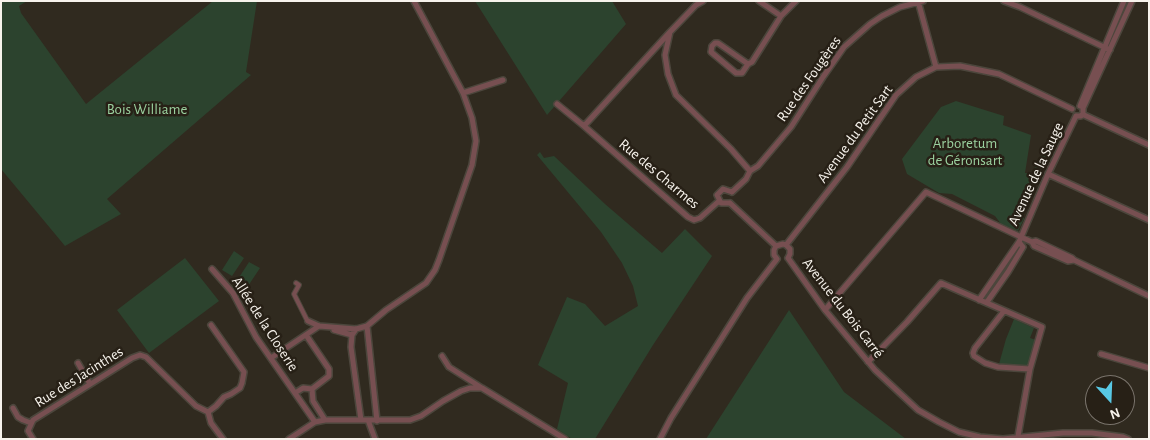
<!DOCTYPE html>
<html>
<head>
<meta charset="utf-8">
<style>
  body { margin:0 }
  #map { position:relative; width:1150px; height:440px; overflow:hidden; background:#302a1f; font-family:"Alegreya Sans",sans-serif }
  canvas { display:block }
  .frame { position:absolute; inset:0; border:2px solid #f7f3ec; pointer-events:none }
  .north { position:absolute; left:1085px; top:375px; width:50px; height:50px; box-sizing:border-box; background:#272016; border:1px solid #7a746c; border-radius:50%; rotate:160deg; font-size:14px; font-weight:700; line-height:20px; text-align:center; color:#f7f3ec }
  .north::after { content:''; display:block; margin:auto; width:18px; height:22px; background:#58c8e4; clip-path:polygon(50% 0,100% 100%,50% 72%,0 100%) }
</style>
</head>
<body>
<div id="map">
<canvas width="1150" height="440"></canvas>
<div class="frame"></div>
<div class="north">N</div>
</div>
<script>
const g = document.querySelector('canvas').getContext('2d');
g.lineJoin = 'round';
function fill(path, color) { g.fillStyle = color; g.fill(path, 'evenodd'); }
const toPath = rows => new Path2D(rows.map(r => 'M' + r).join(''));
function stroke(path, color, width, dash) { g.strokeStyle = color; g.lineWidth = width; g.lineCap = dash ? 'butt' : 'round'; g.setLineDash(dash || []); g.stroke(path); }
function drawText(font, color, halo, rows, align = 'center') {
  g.font = font + ' "Alegreya Sans",sans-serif'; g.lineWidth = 5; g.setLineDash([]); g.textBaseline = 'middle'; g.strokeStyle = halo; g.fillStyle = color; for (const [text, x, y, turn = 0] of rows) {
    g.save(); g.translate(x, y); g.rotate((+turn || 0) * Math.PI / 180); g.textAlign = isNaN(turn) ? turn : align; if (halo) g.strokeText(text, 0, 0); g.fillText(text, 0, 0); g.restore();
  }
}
fill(toPath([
  [1,1,27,1,19,6,21,13,86,104,213,1,257,1,246,72,251,75,107,199,121,214,65,246,1,169],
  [475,1,612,1,626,24,547,115],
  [956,101,1004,116,1003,125,1031,135,1025,173,1032,173,1049,141,1058,143,1036,180,1021,211,1024,219,1018,231,1001,224,995,216,952,194,939,193,907,174,902,159,941,107],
  [540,152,544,158,554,156,605,204,662,253,685,229,712,256,653,345,595,439,572,439,557,429,568,383,538,365,567,297,585,304,605,326,638,306,633,286,622,263,601,232,537,155],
  [234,251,244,258,232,276,222,270],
  [185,258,219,301,149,353,117,310],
  [249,262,260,268,248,286,238,279],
  [789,310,844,392,906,439,706,439],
  [1014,319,1034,328,1030,338,1036,340,1030,361,1027,365,1019,366,999,364,1006,339]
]), '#2c432e');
const pedestrian = toPath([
  [296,283,299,285,294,294,307,320]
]);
const minor = toPath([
  [703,1,696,5,670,32,665,55,668,74,676,95,731,149,750,171,746,179,732,192],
  [759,1,781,16],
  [918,1,936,67],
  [1004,1,1020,7,1110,50],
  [670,32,584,126,688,217,694,220,700,218,719,201],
  [748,64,742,73,736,73,711,52,712,46,715,43,718,43,748,64,752,62,781,16,796,1],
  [463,93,503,80],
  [557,104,584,126],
  [1080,106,1124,1],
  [1082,114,1149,145],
  [1076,116,1081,116,1083,113,1083,108,1132,1],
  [750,171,758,166,791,127,823,77,844,47,870,24,882,16,900,7,923,1],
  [1048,174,1149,220],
  [730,203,776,246],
  [730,203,721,203,717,195,723,189,732,192],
  [786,245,847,167,896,95,916,77,936,67,960,66,999,74,1072,109],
  [776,246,783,244,786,245,790,249,790,254,788,258],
  [776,246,774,250,774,255,777,259],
  [788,258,825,310,875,370,918,410,939,422,959,432,980,437,1003,439,1063,433,1092,433,1123,437,1128,439],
  [1074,260,1149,296],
  [212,269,233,293,256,337,315,422],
  [979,300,1019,242,1048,174,1076,116],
  [987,302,1008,272,1023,247,1019,242],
  [825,310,926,192,1021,237,1032,242,1036,241,1072,258,1074,260,1068,261,1034,246,1032,242],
  [1004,311,975,348,973,353,974,356,985,363,998,367,1030,369],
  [308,321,319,326,356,329,367,326,386,310,426,283,435,270,439,260,472,165,476,141,472,118,463,93,414,1],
  [367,326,377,421],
  [356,329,352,335,351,347,361,420],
  [334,330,352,335],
  [306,335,329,369,329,376,312,389,313,401,325,420],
  [1101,354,1149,368],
  [442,356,449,367,482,388],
  [271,358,319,326],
  [868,362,907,322,941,283,1042,327,1030,369,1018,436],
  [78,363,90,384],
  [295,393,303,388,312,389],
  [13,408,18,417,23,420,31,423],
  [208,412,216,406,224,397,231,394,240,388,242,383,244,372,211,325],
  [368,420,375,439],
  [33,439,28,431,33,420,132,358,140,355,146,357,196,406,208,412,211,423,223,439],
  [289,439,315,422,325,420,410,420,421,416,443,401,461,391,470,388,482,388,565,439],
  [660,439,671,418,747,298,777,259]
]);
stroke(pedestrian, '#4c463c', 6);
stroke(minor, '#4c463c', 8);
stroke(pedestrian, '#774f51', 4);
stroke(minor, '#774f51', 5);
drawText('15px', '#f7f3ec', '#272016', [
  ["Rue des Fougères",809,79,-55],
  ["Avenue du Petit Sart",855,134,-54],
  ["Rue des Charmes",659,174,40],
  ["Avenue de la Sauge",1036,174,-65],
  ["Avenue du Bois Carré",843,308,52],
  ["Allée de la Closerie",265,324,57],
  ["Rue des Jacinthes",79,377,-32]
]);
drawText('15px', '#9bd19f', '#272016', [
  ["Bois Williame",147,109],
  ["Arboretum",965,143],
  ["de Géronsart",965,160]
]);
</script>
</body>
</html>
